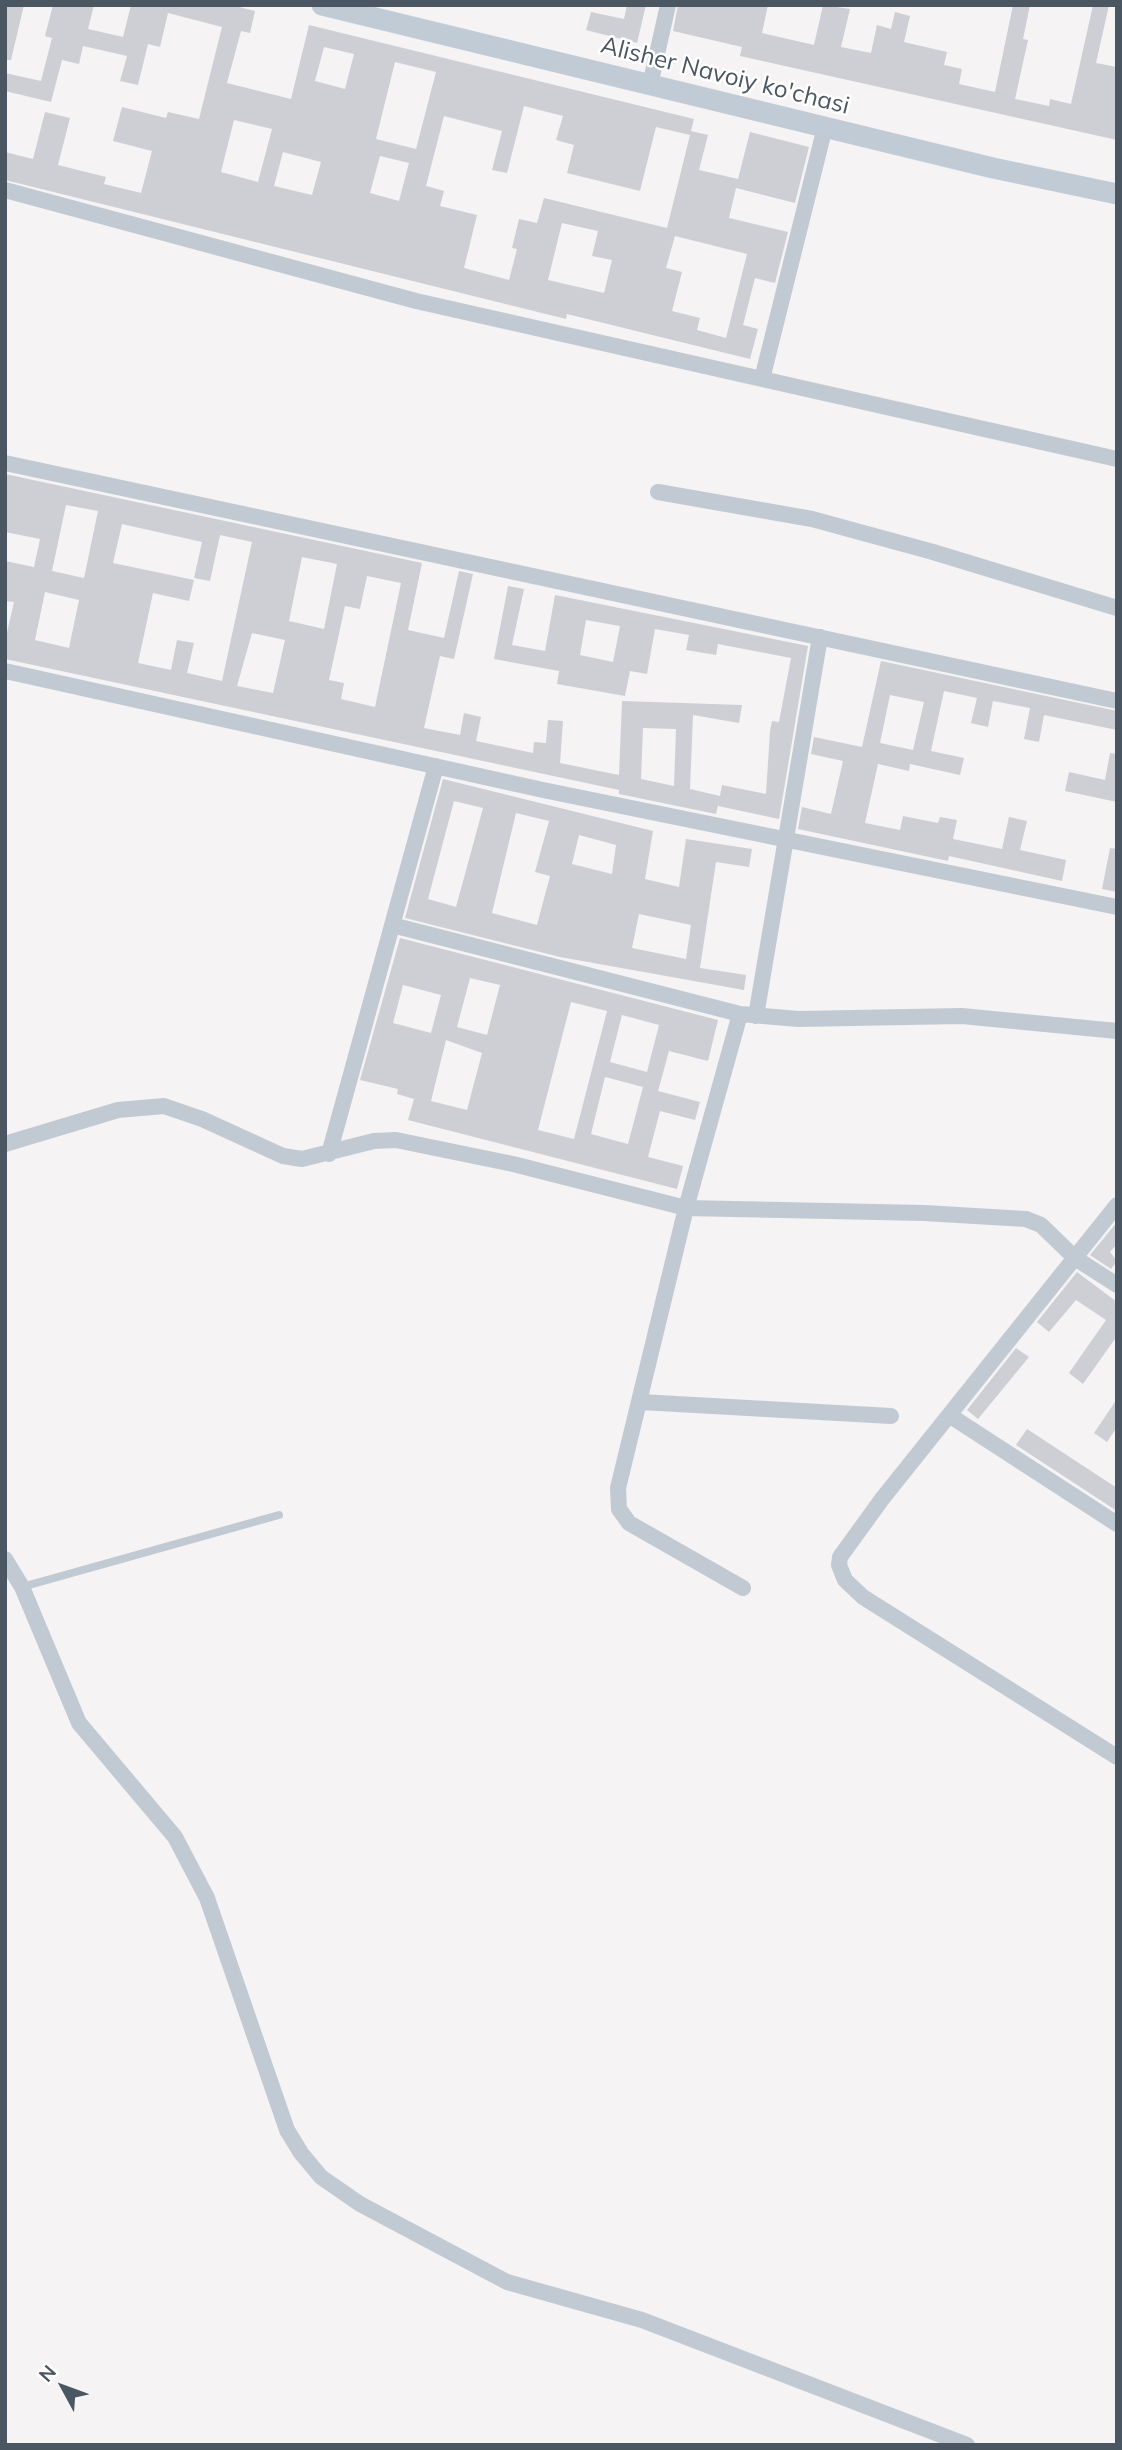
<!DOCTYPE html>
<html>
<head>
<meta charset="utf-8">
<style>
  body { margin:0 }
  #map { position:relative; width:1122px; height:2450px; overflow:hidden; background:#f5f3f3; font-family:Mulish,sans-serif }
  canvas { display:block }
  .frame { position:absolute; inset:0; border:7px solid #4a5661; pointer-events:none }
  .north { position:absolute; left:28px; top:2352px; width:70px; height:70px; -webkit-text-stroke:5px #fff; paint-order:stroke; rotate:311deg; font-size:19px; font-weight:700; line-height:28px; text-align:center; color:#4a5661 }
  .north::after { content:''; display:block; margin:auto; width:24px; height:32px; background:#4a5661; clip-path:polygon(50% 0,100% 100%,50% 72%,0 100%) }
</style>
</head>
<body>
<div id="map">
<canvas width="1122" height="2450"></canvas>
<div class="frame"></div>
<div class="north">N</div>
</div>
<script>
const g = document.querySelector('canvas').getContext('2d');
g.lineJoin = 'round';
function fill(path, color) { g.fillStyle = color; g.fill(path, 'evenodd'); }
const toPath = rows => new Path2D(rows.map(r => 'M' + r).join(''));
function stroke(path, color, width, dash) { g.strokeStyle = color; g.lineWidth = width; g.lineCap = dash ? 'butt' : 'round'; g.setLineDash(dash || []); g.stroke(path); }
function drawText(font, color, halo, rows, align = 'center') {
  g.font = font + ' Mulish,sans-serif'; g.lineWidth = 5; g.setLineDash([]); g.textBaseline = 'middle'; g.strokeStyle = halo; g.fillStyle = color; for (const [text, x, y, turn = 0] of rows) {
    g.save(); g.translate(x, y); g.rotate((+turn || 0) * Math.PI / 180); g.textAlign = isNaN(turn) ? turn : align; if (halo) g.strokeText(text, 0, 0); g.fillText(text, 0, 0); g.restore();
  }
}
fill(toPath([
  [5,5,24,5,11,60,5,60],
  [53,5,94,5,88,29,123,37,131,5,231,5,255,11,250,33,241,31,227,83,291,99,309,25,694,119,691,131,708,135,699,170,738,179,750,132,809,147,795,203,736,188,729,218,788,232,775,283,755,278,743,325,758,329,750,359,567,314,566,319,5,180,5,152,33,159,45,112,70,118,58,165,106,177,104,184,141,193,152,151,113,141,122,107,166,118,168,112,199,119,222,27,168,13,160,47,148,44,138,85,120,81,127,56,83,46,79,64,62,60,51,102,5,91,5,73,41,81,52,38,45,36],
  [324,47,354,54,345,89,315,81],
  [395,62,436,72,416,149,376,139],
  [524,106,563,116,556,140,574,145,567,173,640,191,656,127,690,135,691,131,667,228,544,198,537,223,519,219,512,248,517,249,509,280,464,268,477,215,440,206,444,191,426,186,444,116,502,131,492,170,507,173],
  [234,120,272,129,258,182,221,172],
  [283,152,321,162,312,195,274,186],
  [380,156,409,163,399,201,370,193],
  [562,223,598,231,592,256,612,260,604,293,548,280],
  [675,236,747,254,726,338,697,330,700,318,672,311,682,272,666,268],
  [627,5,646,5,637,43,586,30,591,12,624,19],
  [678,5,768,5,762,33,814,45,823,5,850,9,841,47,871,53,877,25,891,29,895,12,910,16,904,42,947,52,944,65,962,69,959,84,995,92,1013,5,1030,5,1023,39,1028,40,1015,99,1049,106,1050,99,1071,104,1093,5,1109,5,1096,63,1117,67,1117,140,740,56,742,47,673,31],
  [5,474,422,563,408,630,444,638,459,571,473,574,454,659,440,656,424,728,460,735,464,713,481,717,476,741,533,753,534,742,546,743,548,720,563,721,560,763,619,775,622,701,742,705,739,723,693,715,690,789,720,796,716,814,619,794,619,790,5,659,5,641,14,602,5,601,5,561,34,567,40,539,5,532],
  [66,505,98,511,84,578,52,571],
  [122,524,202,542,194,578,210,581,220,535,252,542,222,681,187,673,194,643,177,640,171,670,138,663,153,593,189,601,194,580,113,563],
  [302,557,337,564,324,629,289,621],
  [367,576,401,583,375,707,341,699,344,683,329,680,345,606,360,609],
  [45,592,79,600,69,648,35,640],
  [252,633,285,640,273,693,237,686],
  [643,728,676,729,674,786,641,779],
  [508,586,524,589,512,645,545,651,555,595,808,646,779,819,718,806,722,785,766,794,770,731,772,721,779,722,791,658,718,644,716,655,686,650,689,635,655,629,647,674,630,671,625,696,557,684,559,671,494,659],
  [586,620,620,626,613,662,580,655],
  [881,661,1117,711,1117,730,1044,715,1039,742,1024,739,1030,708,993,701,988,727,971,723,977,698,944,691,931,751,964,758,960,775,910,764,909,771,878,764,865,823,900,830,903,816,938,823,940,817,957,820,953,839,1002,849,1009,817,1027,821,1020,850,1066,860,1062,881,949,856,948,861,798,829,802,807,831,814,843,761,811,754,814,737,862,747],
  [890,695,924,702,913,750,880,743],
  [1110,753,1117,754,1117,802,1065,791,1069,772,1105,780],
  [443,779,653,831,645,879,679,887,686,839,752,849,749,867,716,862,700,968,746,975,744,990,560,957,405,918],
  [454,801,483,808,456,907,428,899],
  [516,813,549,821,535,872,550,876,537,925,492,913],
  [579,835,616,845,612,874,572,864],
  [639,914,691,925,686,959,632,948],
  [1110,848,1117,849,1117,892,1102,889],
  [400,938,718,1020,708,1061,669,1051,658,1091,700,1102,695,1120,660,1111,648,1157,683,1166,677,1189,408,1120,414,1099,397,1094,398,1089,360,1080],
  [470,978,500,985,487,1035,457,1027],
  [403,985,441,995,431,1033,393,1023],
  [571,1002,607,1011,574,1139,538,1130],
  [622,1015,659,1025,647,1072,610,1062],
  [446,1040,482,1053,467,1110,431,1101],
  [605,1077,643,1087,628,1144,591,1134],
  [1117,1222,1117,1244,1110,1252,1117,1261,1111,1269,1090,1255],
  [1077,1272,1117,1302,1117,1336,1083,1384,1069,1373,1106,1320,1076,1300,1049,1332,1037,1322],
  [1016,1348,1029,1357,978,1419,967,1410],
  [1117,1399,1117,1427,1107,1442,1094,1433],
  [1027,1429,1117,1488,1117,1511,1016,1445]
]), '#cdcfd5');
stroke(toPath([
  [22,1587,279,1515]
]), '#c1cad2', 8);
stroke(toPath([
  [650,85,668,5],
  [5,190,416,301,1117,459],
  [762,379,825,127],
  [5,463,1117,701],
  [658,492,812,519,933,552,1117,608],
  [5,671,543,790,1117,907],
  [392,925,740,1014,798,1019,962,1016,1117,1031],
  [740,1014,686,1208,618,1488,619,1509,629,1523,743,1588],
  [756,1016,820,637],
  [5,1144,118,1110,164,1106,202,1119,283,1156,302,1159,374,1141,396,1140,513,1164,686,1208,924,1213,1026,1219,1041,1225,1075,1258,1117,1285],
  [329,1154,436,766],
  [1117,1205,882,1499,840,1557,839,1565,845,1580,863,1597,1117,1757],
  [641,1402,891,1416],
  [949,1415,1117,1524],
  [5,1559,22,1587,79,1723,175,1837,207,1898,287,2130,301,2153,321,2177,360,2204,507,2282,642,2320,967,2445]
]), '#c1cad2', 16);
stroke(toPath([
  [322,5,993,168,1117,194]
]), '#c1cbd6', 21);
drawText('24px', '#4a5661', '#fff', [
  ["Alisher Navoiy ko'chasi",725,76,14]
]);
</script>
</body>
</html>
